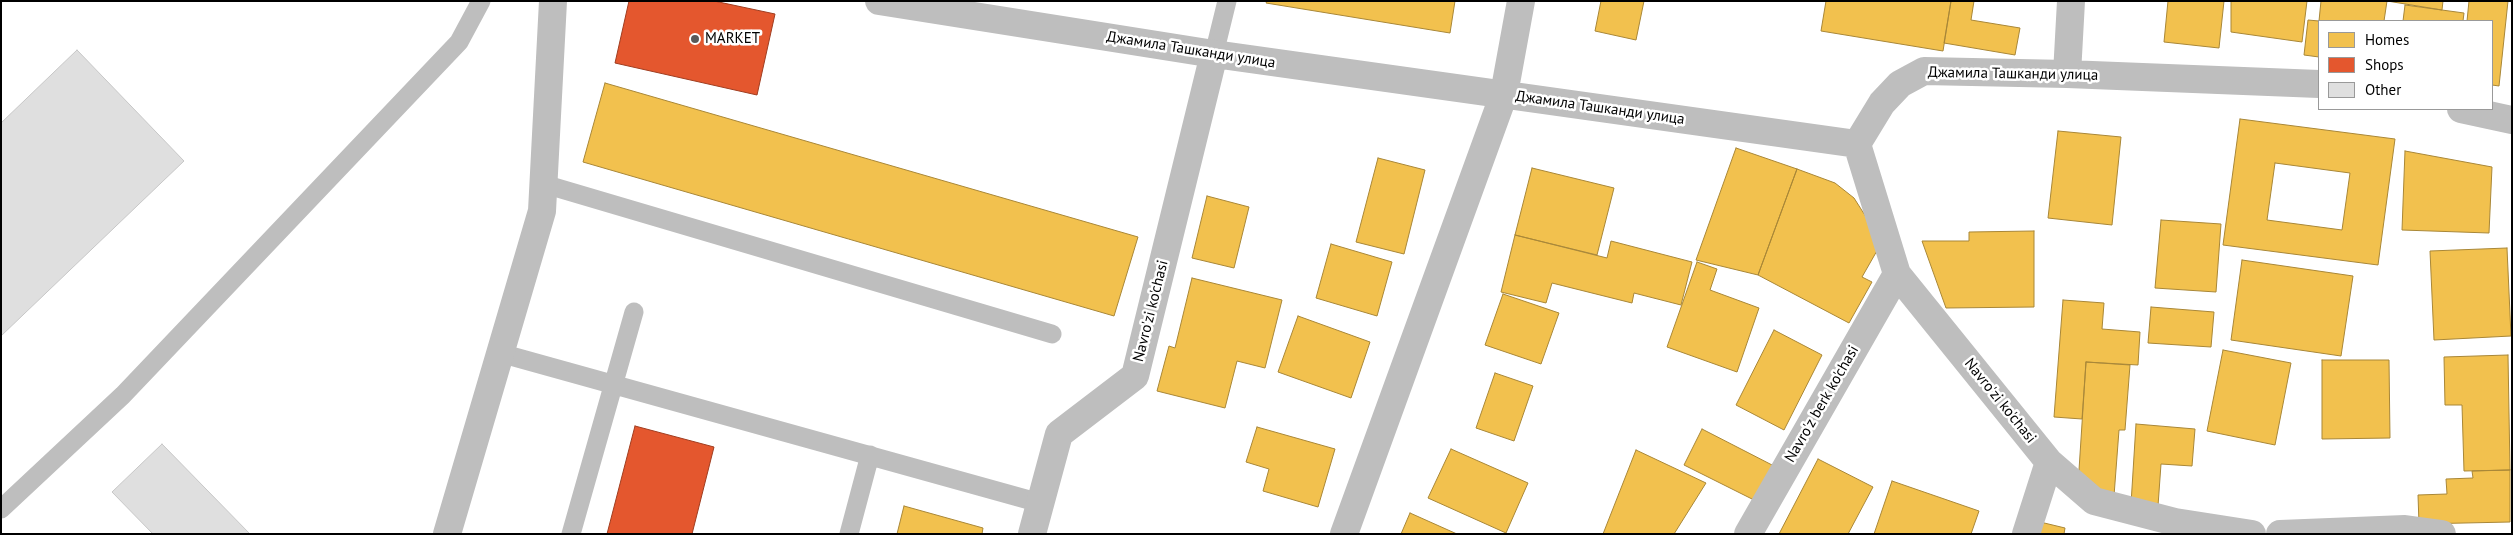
<!DOCTYPE html>
<html>
<head>
<meta charset="utf-8">
<style>
  body { margin:0 }
  #map { position:relative; width:2513px; height:535px; overflow:hidden; background:#fff; font-family:"PT Sans",sans-serif }
  canvas { display:block }
  .frame { position:absolute; inset:0; border:2px solid #000; pointer-events:none }
  .legend { position:absolute; left:2318px; top:20px; width:175px; height:90px; box-sizing:border-box; background:#fff; border:1px solid #999; margin:0; padding:6px 9px; list-style:none; font-size:15px; color:#000 }
  .legend li { display:flex; align-items:center; gap:10px; height:25px }
  .legend b { width:25px; border:1px solid #999 }
</style>
</head>
<body>
<div id="map">
<canvas width="2513" height="535"></canvas>
<div class="frame"></div>
<ul class="legend">
<li><b style="height:14px;background:#f2c14e"></b>Homes</li>
<li><b style="height:14px;background:#e4572e"></b>Shops</li>
<li><b style="height:14px;background:#dfdfdf"></b>Other</li>
</ul>
</div>
<script>
const g = document.querySelector('canvas').getContext('2d');
g.lineJoin = 'round';
function fill(path, color) { g.fillStyle = color; g.fill(path, 'evenodd'); }
const toPath = rows => new Path2D(rows.map(r => 'M' + r).join(''));
function stroke(path, color, width, dash) { g.strokeStyle = color; g.lineWidth = width; g.lineCap = dash ? 'butt' : 'round'; g.setLineDash(dash || []); g.stroke(path); }
function drawText(font, color, halo, rows, align = 'center') {
  g.font = font + ' "PT Sans",sans-serif'; g.lineWidth = 5; g.setLineDash([]); g.textBaseline = 'middle'; g.strokeStyle = halo; g.fillStyle = color; for (const [text, x, y, turn = 0] of rows) {
    g.save(); g.translate(x, y); g.rotate((+turn || 0) * Math.PI / 180); g.textAlign = isNaN(turn) ? turn : align; if (halo) g.strokeText(text, 0, 0); g.fillText(text, 0, 0); g.restore();
  }
}
const homes = toPath([
  [1267,1,1455,1,1450,33,1266,3,1267,1],
  [1601,1,1644,1,1636,40,1595,31,1601,1],
  [1826,1,1951,1,1943,51,1821,31,1826,1],
  [1951,1,1974,1,1971,20,2020,28,2015,55,1944,43,1951,1],
  [2168,1,2224,1,2219,48,2164,42,2168,1],
  [2231,1,2307,1,2302,42,2231,32,2231,1],
  [2321,1,2387,1,2384,21,2319,21,2319,57,2304,55,2308,20,2319,21,2321,1],
  [2387,1,2443,1,2442,10,2387,1],
  [2469,1,2508,1,2499,86,2492,85,2492,21,2467,21,2469,1],
  [2405,5,2464,13,2463,21,2403,21,2405,5],
  [605,83,1138,237,1114,316,583,162,605,83],
  [2240,119,2395,139,2378,265,2223,245,2240,119],
  [2275,163,2350,173,2342,230,2267,220,2275,163],
  [2058,131,2121,137,2112,225,2048,218,2058,131],
  [1736,148,1797,169,1758,275,1696,260,1736,148],
  [2405,151,2492,167,2489,233,2402,230,2405,151],
  [1378,158,1425,170,1404,254,1356,242,1378,158],
  [1532,168,1614,188,1597,255,1515,235,1532,168],
  [1797,169,1835,183,1854,198,1882,242,1862,277,1872,282,1849,323,1758,275,1797,169],
  [1207,196,1249,207,1234,268,1192,258,1207,196],
  [2161,220,2221,224,2216,292,2155,288,2161,220],
  [2034,231,2034,307,1946,308,1922,241,1969,241,1969,232,2034,231],
  [1515,235,1607,258,1611,241,1692,262,1681,305,1634,293,1632,303,1552,283,1546,303,1501,292,1515,235],
  [1331,244,1392,262,1377,316,1316,298,1331,244],
  [2507,248,2511,336,2434,340,2430,251,2507,248],
  [2242,260,2353,276,2341,356,2231,340,2242,260],
  [1697,262,1717,269,1710,290,1759,308,1737,372,1667,347,1697,262],
  [1192,278,1282,300,1265,368,1237,361,1225,408,1157,391,1169,346,1175,348,1192,278],
  [1503,294,1559,313,1541,364,1485,345,1503,294],
  [2063,300,2104,303,2102,329,2140,332,2138,365,2086,362,2082,419,2054,417,2063,300],
  [2151,307,2214,312,2211,347,2148,343,2151,307],
  [1298,316,1370,342,1351,398,1278,372,1298,316],
  [1774,330,1822,355,1784,430,1736,405,1774,330],
  [2223,350,2291,363,2275,445,2207,431,2223,350],
  [2508,355,2510,470,2464,471,2462,405,2445,405,2444,357,2508,355],
  [2322,360,2389,360,2390,438,2322,439,2322,360],
  [2086,362,2130,365,2125,430,2119,430,2114,496,2100,496,2079,470,2086,362],
  [1495,373,1533,386,1514,441,1476,428,1495,373],
  [2136,424,2195,429,2192,466,2161,464,2158,506,2131,504,2136,424],
  [1257,427,1335,449,1318,507,1263,491,1269,469,1246,462,1257,427],
  [1702,429,1774,466,1756,501,1684,465,1702,429],
  [1451,449,1528,483,1506,533,1428,498,1451,449],
  [1636,450,1706,483,1674,534,1603,534,1636,450],
  [1818,459,1873,487,1848,534,1779,534,1818,459],
  [2510,470,2510,522,2419,524,2418,495,2447,494,2446,479,2473,478,2472,471,2510,470],
  [1892,481,1979,511,1971,534,1874,534,1892,481],
  [904,506,983,528,982,534,897,534,904,506],
  [1410,513,1457,534,1401,534,1410,513],
  [2036,521,2065,528,2064,534,2033,534,2036,521]
]);
fill(homes, '#f2c14e');
stroke(homes, '#a98737', 1);
const shops = toPath([
  [629,1,714,1,775,14,757,95,615,63,629,1],
  [635,426,714,447,692,534,607,534,635,426]
]);
fill(shops, '#e4572e');
stroke(shops, '#a03d20', 1);
const building = toPath([
  [77,50,184,161,1,336,1,123,77,50],
  [162,444,250,534,153,534,112,492,162,444]
]);
fill(building, '#dfdfdf');
stroke(building, '#c7c7c7', 1);
stroke(toPath([
  [1214,54,1227,1],
  [544,184,1052,334],
  [500,353,1040,503],
  [1,509,123,395,459,42,481,1],
  [571,534,634,312],
  [849,534,870,455]
]), '#bebebe', 19);
stroke(toPath([
  [879,1,1214,54,1857,144,1882,103,1900,84,1924,71,2067,74,2319,84],
  [2067,74,2071,1],
  [2461,109,2512,120],
  [1857,144,1897,274,2049,462,2094,501,2175,522,2252,534],
  [447,534,542,211,553,1],
  [1032,534,1059,434,1135,376,1214,54],
  [1344,534,1504,94,1521,1],
  [1748,534,1897,274],
  [2026,534,2049,462],
  [2280,534,2405,529,2442,534]
]), '#bebebe', 28);
for (const [x, y, r, color] of [
  [695,39,5,"#595959"]
]) { const dot = new Path2D(); dot.arc(x, y, r, 0, 2 * Math.PI); g.fillStyle = color; g.fill(dot); stroke(dot, '#fff', 2); }
drawText('15px', '#000', '#fff', [
  ["MARKET",705,39]
], 'left');
drawText('15px', '#000', '#fff', [
  ["Джамила Ташканди улица",1191,50,9],
  ["Джамила Ташканди улица",2013,74,1],
  ["Джамила Ташканди улица",1600,108,8],
  ["Navro'zi ko'chasi",1151,311,-76],
  ["Navro'zi ko'chasi",2000,401,51],
  ["Navro'z berk ko'chasi",1822,404,-60]
]);
</script>
</body>
</html>
